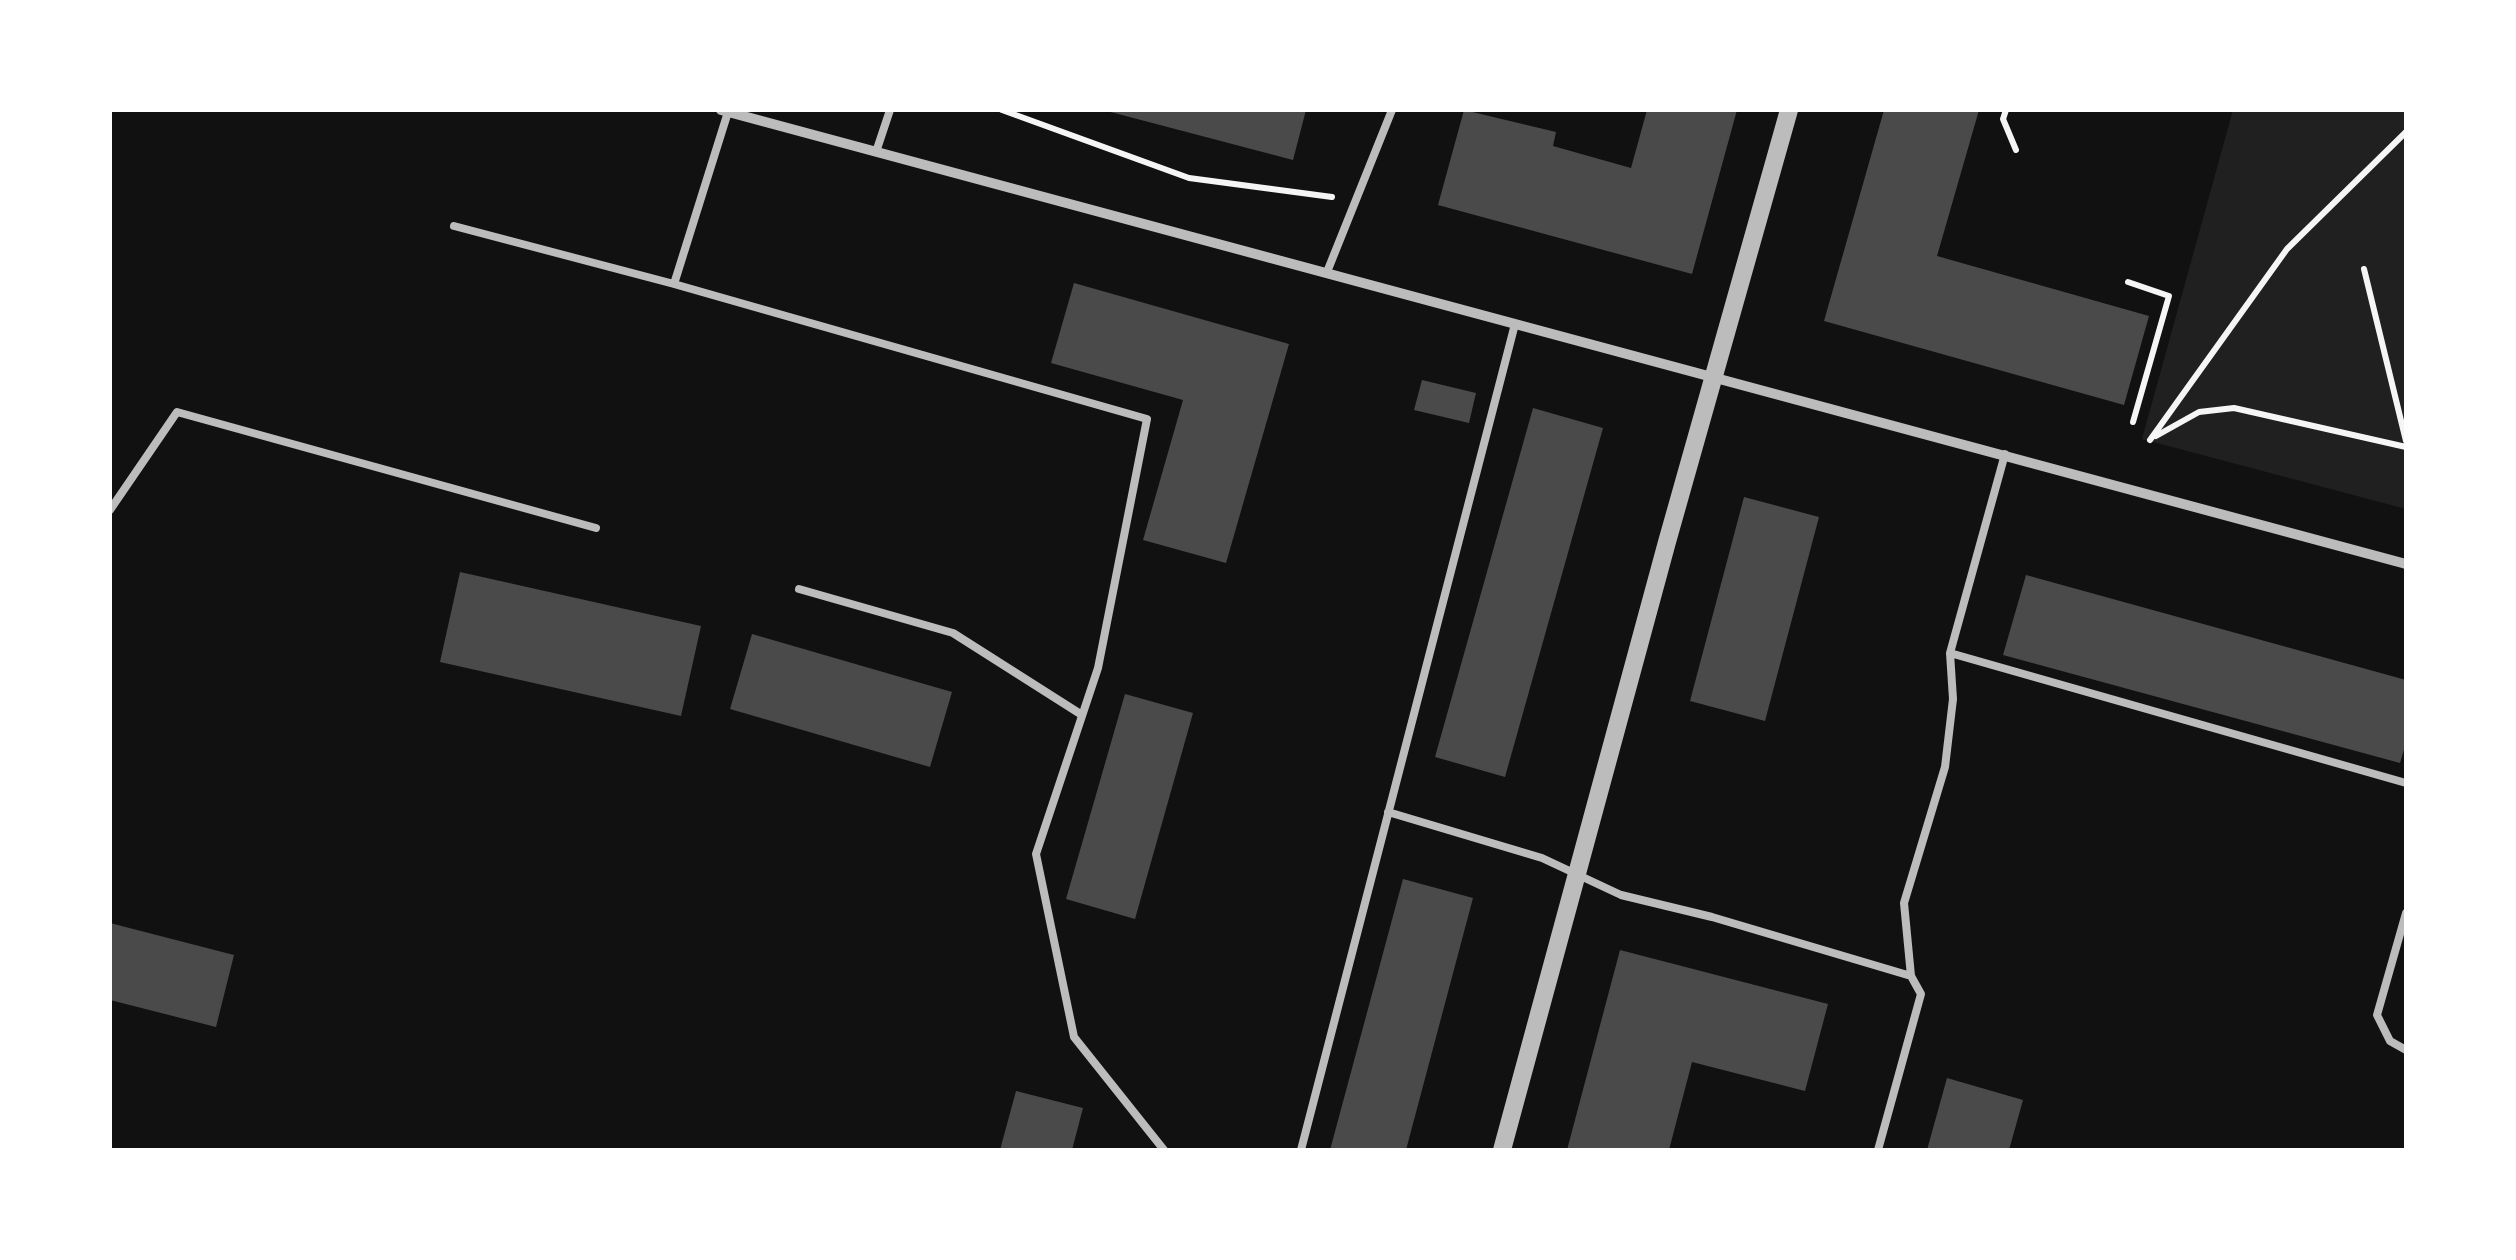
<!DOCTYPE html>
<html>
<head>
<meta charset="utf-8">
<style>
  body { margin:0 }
  #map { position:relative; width:2516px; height:1260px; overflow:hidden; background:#111; font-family:"Fira Sans Condensed",sans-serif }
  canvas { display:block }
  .frame { position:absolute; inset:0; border:112px solid #fff; pointer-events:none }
</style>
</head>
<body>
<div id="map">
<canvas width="2516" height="1260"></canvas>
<div class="frame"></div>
</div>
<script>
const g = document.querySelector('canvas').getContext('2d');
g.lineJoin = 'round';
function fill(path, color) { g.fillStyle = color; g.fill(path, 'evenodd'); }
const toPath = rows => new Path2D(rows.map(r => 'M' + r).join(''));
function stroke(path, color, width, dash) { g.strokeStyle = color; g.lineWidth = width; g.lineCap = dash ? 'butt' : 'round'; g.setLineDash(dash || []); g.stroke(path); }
fill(toPath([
  [2233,110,2406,110,2406,509,2142,439]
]), '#202020');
fill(toPath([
  [1103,110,1306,110,1293,160],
  [1464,110,1556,132,1553,146,1631,168,1647,110,1737,110,1692,274,1438,205],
  [1884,110,1979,110,1937,256,2149,316,2124,405,1824,321],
  [1074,283,1289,344,1226,563,1143,540,1183,400,1051,363],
  [1422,380,1476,393,1469,423,1414,410],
  [1533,408,1603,428,1505,777,1435,757],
  [1744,497,1819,517,1765,721,1690,701],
  [460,572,701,626,681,716,440,662],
  [2026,575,2406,680,2406,743,2400,763,2003,655],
  [752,634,952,692,930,767,730,709],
  [1125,694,1193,713,1135,919,1066,899],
  [1403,879,1473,898,1406,1150,1330,1150],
  [110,923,234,955,216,1027,110,1000],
  [1620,950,1828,1004,1805,1091,1692,1062,1669,1150,1567,1150],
  [1947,1078,2023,1100,2009,1150,1927,1150],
  [1016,1091,1083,1108,1072,1150,1000,1150]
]), '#4a4a4a');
stroke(toPath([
  [1002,110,1189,178,1332,197],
  [2006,110,2003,119,2016,150],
  [2364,269,2406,441],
  [2128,282,2169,296,2133,422],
  [2156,436,2199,412,2234,408,2406,447],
  [2150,440,2287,249,2406,132]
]), '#f5f5f5', 6);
stroke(toPath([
  [728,112,674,284,1147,419,1098,668,1036,854,1074,1037,1164,1150],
  [876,152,890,110],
  [454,226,674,284],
  [1327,272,1392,110],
  [110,510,177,412,596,528],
  [799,589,953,633,1082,715],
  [1950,653,2406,783],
  [1388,812,1542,858,1621,895,1712,917,1911,976],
  [2406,913,2377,1015,2390,1041,2406,1050],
  [1301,1150,1515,324],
  [1878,1150,1921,994,1911,976,1904,903,1945,767,1953,699,1950,653,2005,454]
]), '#bcbcbc', 8);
stroke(toPath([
  [721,110,2406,564]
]), '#bcbcbc', 10);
stroke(toPath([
  [1502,1150,1667,542,1789,110]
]), '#bcbcbc', 18);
</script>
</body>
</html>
